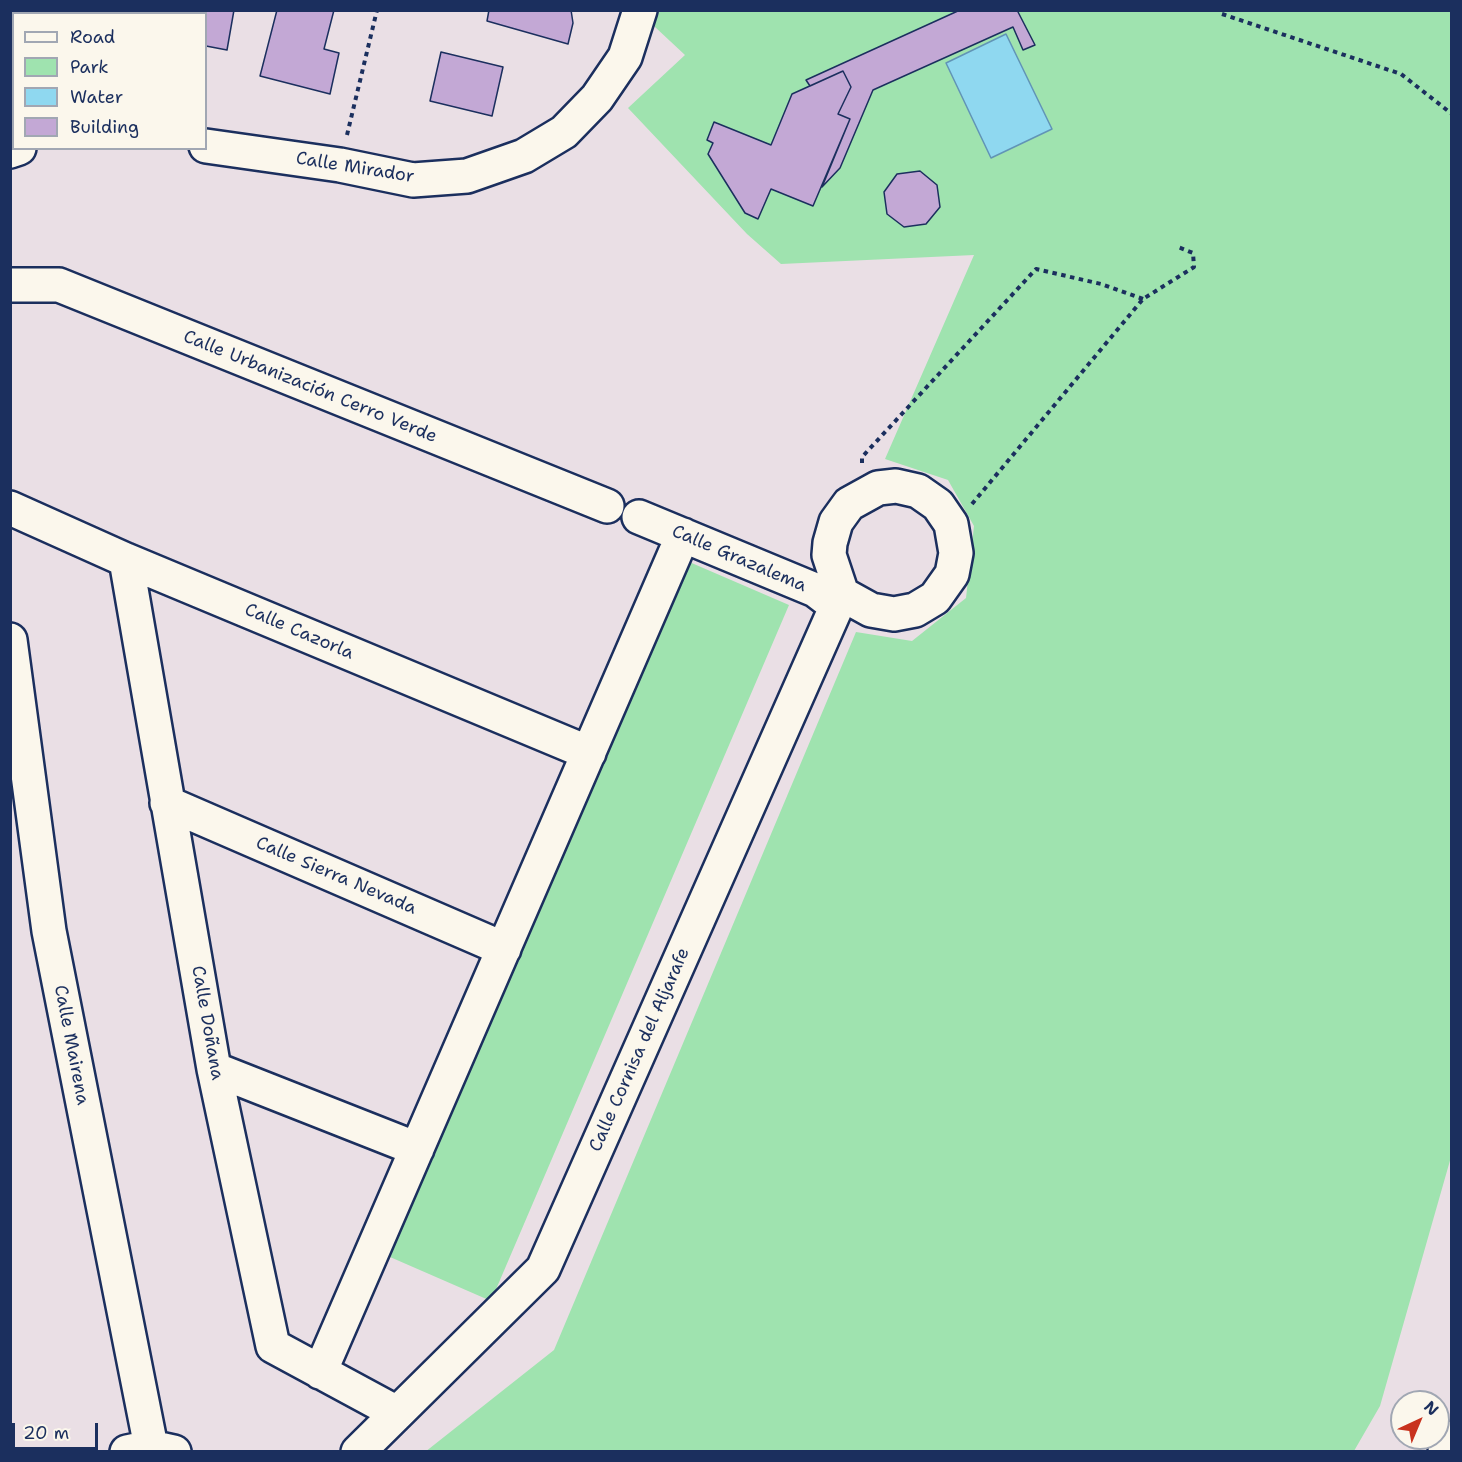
<!DOCTYPE html>
<html>
<head>
<meta charset="utf-8">
<style>
  body { margin:0 }
  #map { position:relative; width:1462px; height:1462px; overflow:hidden; background:#eadfe5; font-family:"Shantell Sans",sans-serif }
  canvas { display:block }
  .frame { position:absolute; inset:0; border:12px solid #1b2f5e; pointer-events:none }
  .legend { position:absolute; left:12px; top:12px; width:195px; height:138px; box-sizing:border-box; background:#fbf7ec; border:2px solid #a1a7b3; margin:0; padding:8px 10px; list-style:none; font-size:18px; color:#1b2f5e }
  .legend li { display:flex; align-items:center; gap:12px; height:30px }
  .legend b { width:30px; border:2px solid #a1a7b3 }
  .north { position:absolute; left:1390px; top:1390px; width:60px; height:60px; box-sizing:border-box; background:#fbf7ec; border:2px solid #a1a7b3; border-radius:50%; rotate:44deg; font-size:16px; font-weight:700; line-height:24px; text-align:center; color:#1b2f5e }
  .north::after { content:''; display:block; margin:auto; width:21px; height:27px; background:#c8321e; clip-path:polygon(50% 0,100% 100%,50% 72%,0 100%) }
  .scale { position:absolute; left:12px; top:1423px; width:86px; height:27px; box-sizing:border-box; border:3px solid #1b2f5e; border-top:0; padding-left:8px; font-size:18px; line-height:21px; white-space:nowrap; color:#1b2f5e; -webkit-text-stroke:4px #fbf7ec; paint-order:stroke }
</style>
</head>
<body>
<div id="map">
<canvas width="1462" height="1462"></canvas>
<div class="frame"></div>
<ul class="legend">
<li><b style="height:8px;background:#fbf7ec"></b>Road</li>
<li><b style="height:16px;background:#9fe3af"></b>Park</li>
<li><b style="height:16px;background:#8fd8f0"></b>Water</li>
<li><b style="height:16px;background:#c3a8d5"></b>Building</li>
</ul>
<div class="north">N</div>
<div class="scale">20 m</div>
</div>
<script>
const g = document.querySelector('canvas').getContext('2d');
g.lineJoin = 'round';
function fill(path, color) { g.fillStyle = color; g.fill(path, 'evenodd'); }
const toPath = rows => new Path2D(rows.map(r => 'M' + r).join(''));
function stroke(path, color, width, dash) { g.strokeStyle = color; g.lineWidth = width; g.lineCap = dash ? 'butt' : 'round'; g.setLineDash(dash || []); g.stroke(path); }
function drawText(font, color, halo, rows, align = 'center') {
  g.font = font + ' "Shantell Sans",sans-serif'; g.lineWidth = 5; g.setLineDash([]); g.textBaseline = 'middle'; g.strokeStyle = halo; g.fillStyle = color; for (const [text, x, y, turn = 0] of rows) {
    g.save(); g.translate(x, y); g.rotate((+turn || 0) * Math.PI / 180); g.textAlign = isNaN(turn) ? turn : align; if (halo) g.strokeText(text, 0, 0); g.fillText(text, 0, 0); g.restore();
  }
}
fill(toPath([
  [640,11,1451,11,1451,1157,1380,1406,1354,1451,425,1452,554,1350,856,632,912,641,966,598,974,526,948,480,885,459,974,255,781,264,747,234,628,108,685,55,640,13],
  [687,561,789,605,491,1301,390,1257]
]), '#9fe3af');
const water = toPath([
  [1006,34,1052,129,991,158,946,63,1006,34]
]);
fill(water, '#8fd8f0');
stroke(water, '#6194b6', 1.5);
const building = toPath([
  [156,10,234,10,227,50,206,46,206,14,155,14,156,10],
  [277,10,334,10,324,49,339,53,330,94,260,76,277,10],
  [489,10,571,10,573,23,568,44,487,21,489,10],
  [960,10,1017,10,1035,45,1023,50,1013,27,873,90,840,168,822,187,850,119,838,114,851,87,843,71,810,86,806,80,960,10],
  [441,52,503,67,492,116,430,101,441,52],
  [843,71,851,87,838,114,850,119,813,206,771,189,758,219,745,213,708,154,713,143,707,140,714,122,771,145,792,94,843,71],
  [920,171,937,185,940,207,926,224,904,227,887,214,884,192,897,174,920,171]
]);
fill(building, '#c3a8d5');
stroke(building, '#1b2f5e', 1.5);
const minor = toPath([
  [206,146,340,165,413,180,467,176,524,156,564,132,597,98,625,57,640,10],
  [10,151,19,148],
  [10,285,59,285,607,506],
  [896,486,918,491,938,505,951,524,956,553,952,574,935,598,915,610,894,614,871,610,842,594,829,555,830,543,836,522,849,504,878,488,896,486],
  [10,508,126,560,589,753],
  [639,517,815,590,836,606],
  [126,560,214,1069,273,1346,397,1413],
  [10,640,49,931,151,1447],
  [167,803,504,949],
  [214,1069,417,1149],
  [320,1372,683,535],
  [127,1452,151,1447,174,1452],
  [358,1452,543,1269,842,594],
  [1445,1452,1452,1438]
]);
stroke(minor, '#1b2f5e', 38);
stroke(toPath([
  [1222,14,1401,74,1452,114],
  [347,135,377,10],
  [862,463,862,457,1036,269,1101,284,1143,299],
  [972,504,1143,299,1194,267,1193,253,1178,247]
]), '#1b2f5e', 4, [4.5, 4.5]);
stroke(minor, '#fbf7ec', 33);
drawText('18px', '#1b2f5e', '#fbf7ec', [
  ["Calle Mirador",355,168,9],
  ["Calle Urbanización Cerro Verde",310,387,22],
  ["Calle Grazalema",739,559,23],
  ["Calle Cazorla",299,632,23],
  ["Calle Sierra Nevada",336,876,23],
  ["Calle Doñana",207,1023,80],
  ["Calle Mairena",71,1045,79],
  ["Calle Cornisa del Aljarafe",640,1050,-66]
]);
</script>
</body>
</html>
